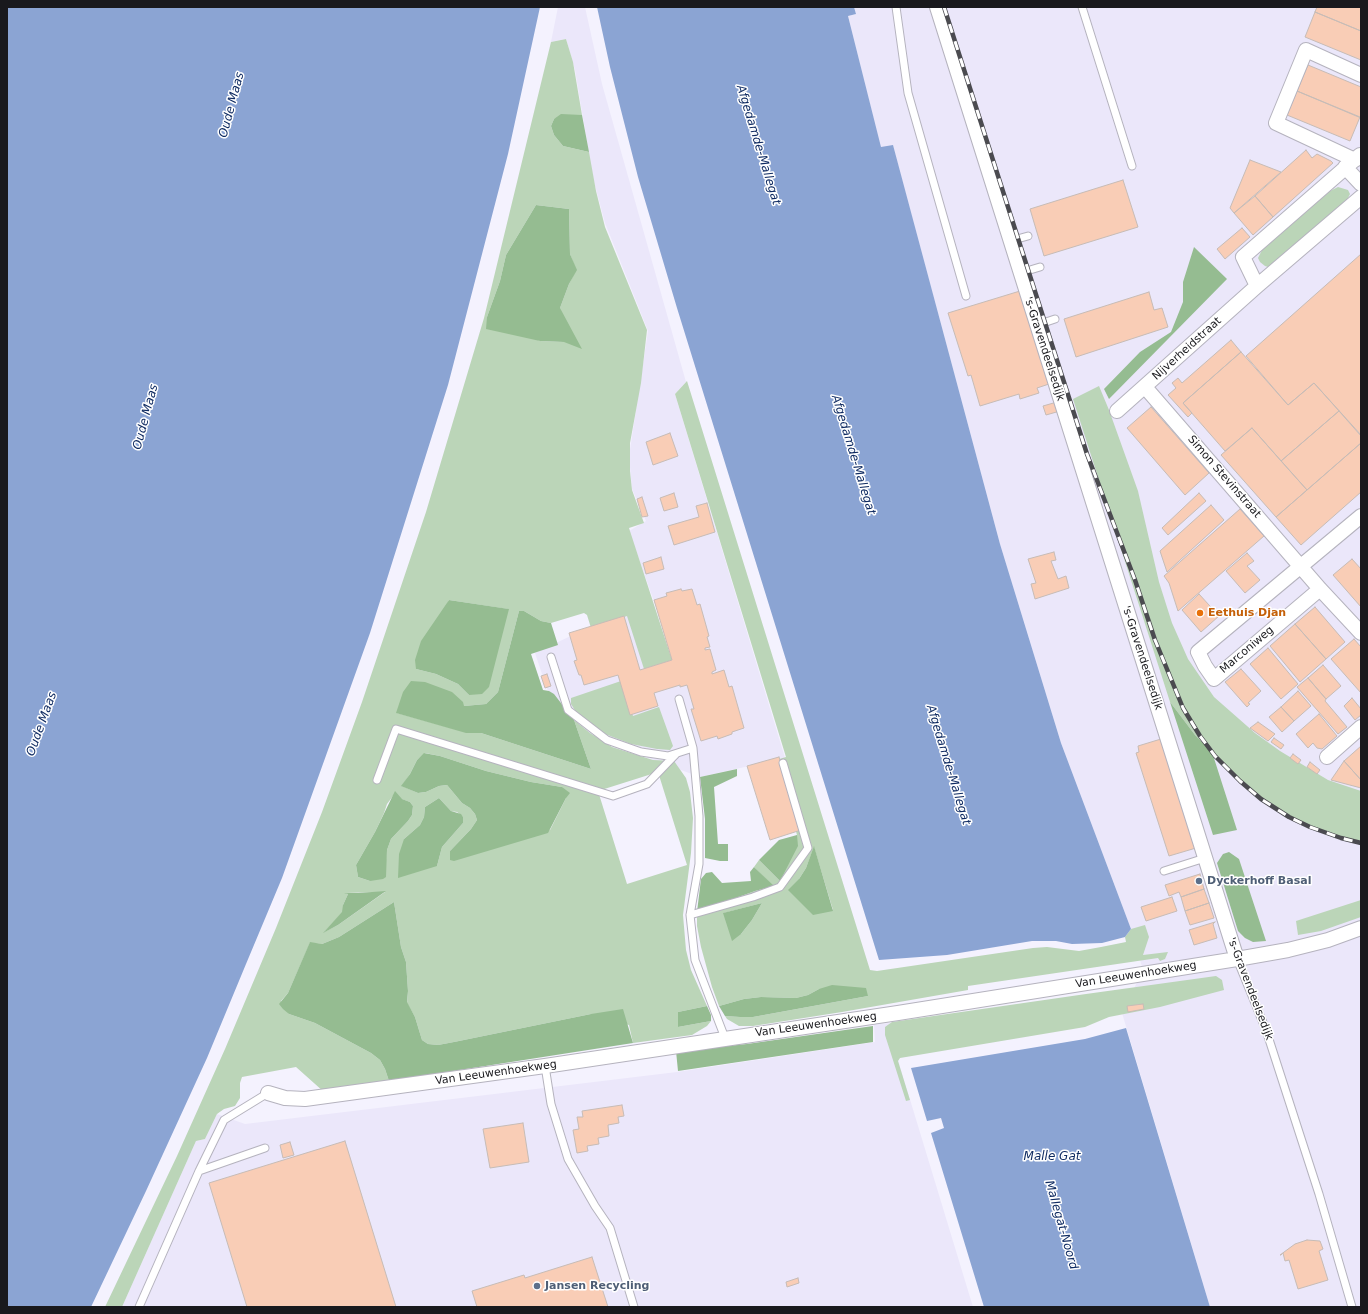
<!DOCTYPE html>
<html>
<head>
<meta charset="utf-8">
<style>
  body { margin:0 }
  #map { position:relative; width:1368px; height:1314px; overflow:hidden; background:#f4f2fe; font-family:"DejaVu Sans",sans-serif }
  canvas { display:block }
  .frame { position:absolute; inset:0; border:8px solid #19191d; pointer-events:none }
</style>
</head>
<body>
<div id="map">
<canvas width="1368" height="1314"></canvas>
<div class="frame"></div>
</div>
<script>
const g = document.querySelector('canvas').getContext('2d');
g.lineJoin = 'round';
function fill(path, color) { g.fillStyle = color; g.fill(path, 'evenodd'); }
const toPath = rows => new Path2D(rows.map(r => 'M' + r).join(''));
function stroke(path, color, width, dash) { g.strokeStyle = color; g.lineWidth = width; g.lineCap = dash ? 'butt' : 'round'; g.setLineDash(dash || []); g.stroke(path); }
function drawText(font, color, halo, rows, align = 'center') {
  g.font = font + ' "DejaVu Sans",sans-serif'; g.lineWidth = 3; g.setLineDash([]); g.textBaseline = 'middle'; g.strokeStyle = halo; g.fillStyle = color; for (const [text, x, y, turn = 0] of rows) {
    g.save(); g.translate(x, y); g.rotate((+turn || 0) * Math.PI / 180); g.textAlign = isNaN(turn) ? turn : align; if (halo) g.strokeText(text, 0, 0); g.fillText(text, 0, 0); g.restore();
  }
}
fill(toPath([
  [558,7,585,7,602,84,686,382,675,394,785,758,700,777,585,735,547,689,535,653,598,623,574,566,674,658,629,531,646,521,632,489,629,456,648,331,605,223,593,178,575,70,566,39,551,42],
  [854,7,1361,7,1361,1307,1210,1307,1122,1013,1143,970,1131,929,1061,743,1000,544,893,146,881,148,848,16,856,14],
  [890,1023,898,1060,973,1307,122,1307,196,1141,205,1139,217,1114,245,1124,677,1072,875,1042,874,1025]
]), '#ebe7fa');
fill(toPath([
  [566,39,573,62,582,115,573,115,554,119,551,126,554,135,563,146,589,152,596,191,605,227,647,330,641,383,630,443,630,471,632,490,644,523,629,528,672,660,644,669,627,616,591,628,587,615,584,613,551,623,541,621,524,611,519,611,498,692,486,704,464,706,399,706,397,713,465,732,481,733,591,769,574,720,590,733,612,747,653,760,674,761,686,778,690,792,693,818,691,853,683,915,686,950,691,970,707,1006,678,1012,678,1027,711,1021,707,1026,692,1035,633,1043,629,1025,591,1014,454,1042,438,1045,428,1044,422,1040,415,1017,407,1003,408,991,406,962,401,947,394,902,339,937,322,944,310,943,288,993,281,1001,289,1014,315,1023,371,1053,380,1060,385,1069,389,1081,324,1092,296,1067,242,1077,240,1083,240,1098,235,1106,224,1109,217,1114,205,1139,196,1141,122,1307,105,1307,177,1156,225,1049,276,928,322,812,362,702,426,512,484,318,551,42],
  [536,205,569,209,570,254,576,270,569,284,560,308,564,342,540,341,487,317,500,281,506,255],
  [449,600,508,609,469,695,458,684,436,674,416,669],
  [425,753,440,756,486,771,531,782,562,787,566,798,550,830,450,851,471,829,477,820,475,814,470,808,462,803,447,785,439,786,426,792,418,793,402,786,410,774,417,760],
  [658,772,687,865,627,884,598,791],
  [393,796,410,802,413,806,412,815,408,821,391,839,387,850,386,860,370,881,358,877,356,865,375,832,384,813,387,804],
  [439,798,451,811,457,812,463,817,463,823,442,847,437,866,404,839,420,825,424,817,425,807],
  [385,892,338,925,324,932,343,912,343,905,348,894,346,893],
  [1338,187,1348,190,1350,194,1346,202,1268,267,1265,266,1260,262,1258,258,1262,250,1330,191],
  [687,381,870,970,877,971,1033,948,1047,947,1079,951,1101,947,1126,942,1125,937,1131,929,1145,925,1149,937,1143,955,1168,952,1165,959,1160,961,1158,958,968,986,968,990,842,1012,753,1026,739,1026,727,1019,725,1016,740,1017,753,1017,868,996,819,989,808,995,796,998,761,997,744,999,719,1006,712,987,701,947,697,926,697,912,755,891,773,886,754,867,759,860,780,881,797,835,776,760,786,757,675,394],
  [814,847,833,910,799,879,806,868],
  [762,903,752,920,741,934,724,913],
  [1099,386,1109,410,1138,491,1159,582,1172,623,1188,659,1214,697,1255,733,1280,751,1328,780,1361,791,1361,843,1349,841,1311,828,1275,810,1245,787,1195,735,1170,702,1073,399],
  [621,681,633,716,659,707,673,746,670,750,657,749,631,744,605,734,576,712,571,704,571,698],
  [1361,900,1361,917,1321,931,1298,935,1296,921],
  [1216,976,1222,980,1224,990,1160,1007,1109,1017,1085,1027,900,1058,898,1061,910,1100,906,1101,885,1035,885,1027,892,1022,1086,994]
]), '#bbd5b8');
fill(toPath([
  [561,114,582,115,589,152,563,146,554,135,551,126,554,119],
  [536,205,569,209,570,254,577,270,569,284,560,308,582,349,564,342,540,341,486,329,487,317,500,281,506,255],
  [1194,247,1227,279,1109,399,1104,389,1140,352,1171,332,1183,302,1183,282],
  [449,600,509,609,489,687,482,694,469,695,458,684,436,674,416,669,415,660,421,641],
  [519,611,524,611,541,621,551,623,558,645,531,654,543,690,549,691,554,694,574,720,591,769,481,733,466,733,396,713,403,692,411,681,425,682,452,692,463,702,464,706,486,704,498,692],
  [1170,702,1195,735,1212,752,1237,830,1213,835],
  [424,753,440,756,486,771,531,782,562,787,570,793,566,798,548,833,454,861,450,860,450,851,471,829,477,820,475,814,470,808,462,803,447,785,439,786,426,792,418,793,401,786,410,774,417,760],
  [737,769,737,776,714,787,718,844,728,844,728,861,720,861,705,858,705,819,700,777],
  [395,791,402,799,410,802,413,806,412,815,408,821,391,839,387,850,386,877,383,879,370,881,358,877,356,865,375,832],
  [439,798,451,811,461,814,463,817,463,823,442,847,437,866,398,878,399,854,404,839,420,825,424,817,425,807],
  [797,835,798,846,780,881,759,860,779,840],
  [814,846,833,911,813,915,788,890,799,879,806,868],
  [1229,852,1239,859,1266,941,1253,942,1245,938,1238,931,1217,863,1223,854],
  [754,867,774,886,755,891,697,912,701,879,706,873,712,872,722,883,751,881,750,872],
  [386,891,338,925,323,933,342,912,343,905,348,894,344,893,358,893],
  [394,902,401,947,406,962,408,991,407,1002,415,1017,422,1040,428,1044,438,1045,454,1042,591,1014,623,1009,633,1043,389,1081,385,1069,380,1060,371,1053,315,1023,289,1014,283,1009,279,1004,288,993,310,942,322,944,339,937],
  [762,903,752,920,741,934,732,941,723,913],
  [832,985,866,988,868,996,753,1017,740,1017,725,1016,719,1006,744,999,761,997,796,998,808,995,819,989],
  [707,1006,711,1015,711,1021,678,1027,678,1012],
  [873,1026,873,1042,678,1071,676,1051,747,1044]
]), '#95bc91');
fill(toPath([
  [7,7,540,7,508,154,448,385,370,633,282,878,246,964,207,1058,146,1191,91,1307,7,1307],
  [597,7,854,7,856,14,848,16,881,147,893,145,1000,544,1061,743,1131,929,1125,937,1102,943,1072,944,1056,941,1032,941,947,955,879,960,677,308,638,177,610,67],
  [1126,1028,1210,1307,984,1307,931,1133,944,1128,941,1118,927,1121,911,1068,1085,1039]
]), '#8ba4d3');
const building = toPath([
  [1317,7,1361,7,1361,31,1315,12,1317,7],
  [1315,12,1361,31,1361,60,1305,37,1315,12],
  [1308,65,1361,87,1361,118,1297,91,1308,65],
  [1297,91,1360,117,1350,141,1287,115,1297,91],
  [1306,150,1312,158,1317,154,1331,161,1333,163,1273,217,1255,196,1306,150],
  [1250,160,1281,172,1234,213,1230,208,1250,160],
  [1123,180,1138,227,1044,256,1030,209,1123,180],
  [1255,196,1273,217,1253,235,1234,213,1255,196],
  [1242,228,1250,237,1225,259,1217,249,1242,228],
  [1361,254,1361,435,1314,383,1288,405,1246,356,1361,254],
  [1020,291,1049,384,1037,388,1039,393,1020,399,1019,394,980,406,971,375,968,376,948,313,1020,291],
  [1149,292,1154,310,1162,308,1168,327,1076,357,1064,319,1149,292],
  [1231,340,1241,352,1183,403,1192,413,1188,417,1168,395,1176,388,1172,383,1178,378,1182,383,1231,340],
  [1241,352,1288,405,1314,383,1339,411,1281,461,1252,428,1225,451,1183,403,1241,352],
  [1057,402,1060,411,1046,415,1043,406,1057,402],
  [1151,407,1209,473,1185,495,1127,428,1151,407],
  [1339,411,1361,436,1361,443,1307,490,1281,461,1339,411],
  [1252,428,1307,490,1276,517,1221,455,1252,428],
  [670,433,678,456,653,465,646,442,670,433],
  [1361,443,1361,492,1301,545,1276,517,1361,443],
  [674,493,678,507,664,511,660,498,674,493],
  [1199,493,1206,501,1168,535,1162,528,1199,493],
  [642,497,648,516,642,517,637,499,642,497],
  [707,503,715,532,674,545,668,526,699,517,696,506,707,503],
  [1211,505,1224,520,1167,572,1160,551,1211,505],
  [1240,509,1264,536,1178,611,1169,583,1164,576,1240,509],
  [1054,552,1056,560,1051,561,1058,579,1066,576,1069,588,1035,599,1031,584,1036,583,1028,559,1054,552],
  [1247,553,1254,561,1247,566,1260,580,1245,593,1226,571,1247,553],
  [661,557,664,569,646,574,643,563,661,557],
  [1352,559,1361,569,1361,607,1333,575,1352,559],
  [681,589,682,591,692,589,697,605,700,604,709,636,707,637,710,647,705,648,705,650,710,649,716,670,712,672,712,674,724,670,729,687,732,686,744,728,732,732,732,734,718,739,717,736,701,741,691,709,694,709,687,685,680,687,680,685,654,693,658,706,630,715,618,675,584,685,581,675,579,675,574,661,577,660,569,633,624,616,640,670,672,660,654,600,667,596,666,593,681,589],
  [1199,594,1219,616,1201,632,1182,610,1199,594],
  [1315,607,1345,642,1326,659,1295,624,1315,607],
  [1295,624,1326,659,1300,682,1270,646,1295,624],
  [1354,639,1361,647,1361,693,1331,659,1354,639],
  [1268,648,1298,684,1281,699,1250,664,1268,648],
  [1323,665,1341,686,1326,699,1308,678,1323,665],
  [1241,669,1261,691,1248,703,1250,704,1247,707,1225,682,1241,669],
  [547,674,551,686,545,688,541,676,547,674],
  [1308,678,1326,699,1325,701,1347,727,1338,734,1297,687,1308,678],
  [1298,691,1311,706,1294,721,1281,707,1298,691],
  [1352,698,1361,709,1361,715,1355,720,1344,706,1352,698],
  [1281,707,1294,721,1282,732,1269,717,1281,707],
  [1319,714,1337,736,1322,749,1317,748,1313,743,1308,748,1296,734,1319,714],
  [1258,722,1275,734,1268,741,1250,728,1258,722],
  [1274,738,1284,745,1281,749,1271,742,1274,738],
  [1161,739,1196,848,1169,856,1136,753,1139,752,1138,746,1161,739],
  [1361,746,1361,780,1344,761,1361,746],
  [1293,754,1301,760,1298,764,1290,758,1293,754],
  [779,757,801,830,770,840,747,766,779,757],
  [1344,761,1361,780,1361,788,1331,780,1344,761],
  [1310,762,1320,770,1317,774,1307,767,1310,762],
  [1200,874,1204,889,1181,897,1179,892,1169,896,1165,885,1200,874],
  [1204,889,1209,903,1185,911,1181,897,1204,889],
  [1172,897,1177,911,1146,921,1141,907,1172,897],
  [1209,903,1214,918,1190,925,1185,911,1209,903],
  [1215,922,1213,924,1217,938,1194,945,1189,930,1215,922],
  [1143,1004,1144,1009,1128,1012,1127,1006,1143,1004],
  [622,1105,624,1116,618,1117,619,1123,608,1125,609,1136,598,1138,599,1144,587,1146,588,1151,577,1153,573,1130,579,1129,577,1117,583,1117,582,1111,622,1105],
  [523,1123,529,1162,490,1168,483,1129,523,1123],
  [345,1141,396,1307,247,1307,209,1183,345,1141],
  [290,1142,294,1155,283,1158,280,1145,290,1142],
  [1307,1240,1320,1241,1323,1249,1319,1251,1328,1280,1298,1289,1289,1260,1285,1261,1283,1253,1281,1255,1280,1255,1295,1244,1307,1240],
  [592,1257,608,1307,477,1307,472,1291,524,1275,525,1278,592,1257],
  [798,1278,799,1283,787,1287,786,1282,798,1278]
]);
fill(building, '#f9cdb6');
stroke(building, '#c7bcb6', 1);
const lane = toPath([
  [896,7,908,93,966,296],
  [1082,7,1132,166],
  [1010,241,1028,236],
  [1020,273,1040,267],
  [1037,325,1055,319],
  [551,657,568,710,607,740,641,752,668,756,693,748,699,816,699,864,690,915,695,960,725,1038],
  [679,699,693,748],
  [377,780,396,729,613,796,647,784,676,754],
  [1164,871,1205,858],
  [690,915,753,897,780,887,808,848,783,763],
  [1237,959,1266,1030,1319,1194,1352,1307],
  [545,1066,551,1104,568,1159,595,1206,610,1228,634,1307],
  [199,1171,224,1120,268,1093],
  [139,1307,199,1171,265,1148]
]);
const street = toPath([
  [937,7,1237,959],
  [1355,160,1276,123,1306,50,1361,75],
  [1345,167,1361,184],
  [1257,286,1243,257,1360,155],
  [1145,387,1320,589,1361,633],
  [1117,411,1257,286,1361,197],
  [1320,589,1214,679,1205,666,1198,652,1361,516],
  [1327,757,1361,727],
  [268,1093,285,1098,305,1099,545,1066,898,1013,1237,959,1288,950,1328,940,1361,928]
]);
stroke(lane, '#b5b3be', 9);
stroke(street, '#b5b3be', 16);
stroke(lane, '#fff', 7);
stroke(street, '#fff', 14);
const rail = toPath([
  [944,7,1087,454,1135,580,1155,640,1183,708,1200,736,1215,756,1240,781,1261,799,1289,817,1310,827,1341,838,1361,843]
]);
stroke(rail, '#4b4b50', 4.5);
stroke(rail, '#fff', 3, [9]);
for (const [x, y, r, color] of [
  [1200,613,4,"#e8710a"],
  [1199,881,4,"#5c6f8a"],
  [537,1286,4,"#5c6f8a"]
]) { const dot = new Path2D(); dot.arc(x, y, r, 0, 2 * Math.PI); g.fillStyle = color; g.fill(dot); stroke(dot, '#fff', 1.5); }
drawText('11px', '#19191d', '#fff', [
  ["'s-Gravendeelsedijk",1044,349,72],
  ["Nijverheidstraat",1187,349,-42],
  ["Simon Stevinstraat",1224,477,49],
  ["Marconiweg",1247,650,-40],
  ["'s-Gravendeelsedijk",1142,658,72],
  ["Van Leeuwenhoekweg",1136,975,-9],
  ["'s-Gravendeelsedijk",1250,989,69],
  ["Van Leeuwenhoekweg",816,1025,-8],
  ["Van Leeuwenhoekweg",496,1073,-8]
]);
drawText('bold 11px', '#c56008', '#fff', [
  ["Eethuis Djan",1208,613]
], 'left');
drawText('bold 11px', '#4e5e75', '#fff', [
  ["Dyckerhoff Basal",1207,881],
  ["Jansen Recycling",545,1286]
], 'left');
drawText('italic 12px', '#0f2b62', '#fff', [
  ["Oude Maas",232,105,-75],
  ["Afgedamde-Mallegat",758,145,73],
  ["Oude Maas",146,417,-75],
  ["Afgedamde-Mallegat",853,455,73],
  ["Oude Maas",42,724,-70],
  ["Afgedamde-Mallegat",948,765,73],
  ["Malle Gat",1052,1157],
  ["Mallegat-Noord",1061,1225,74]
]);
</script>
</body>
</html>
